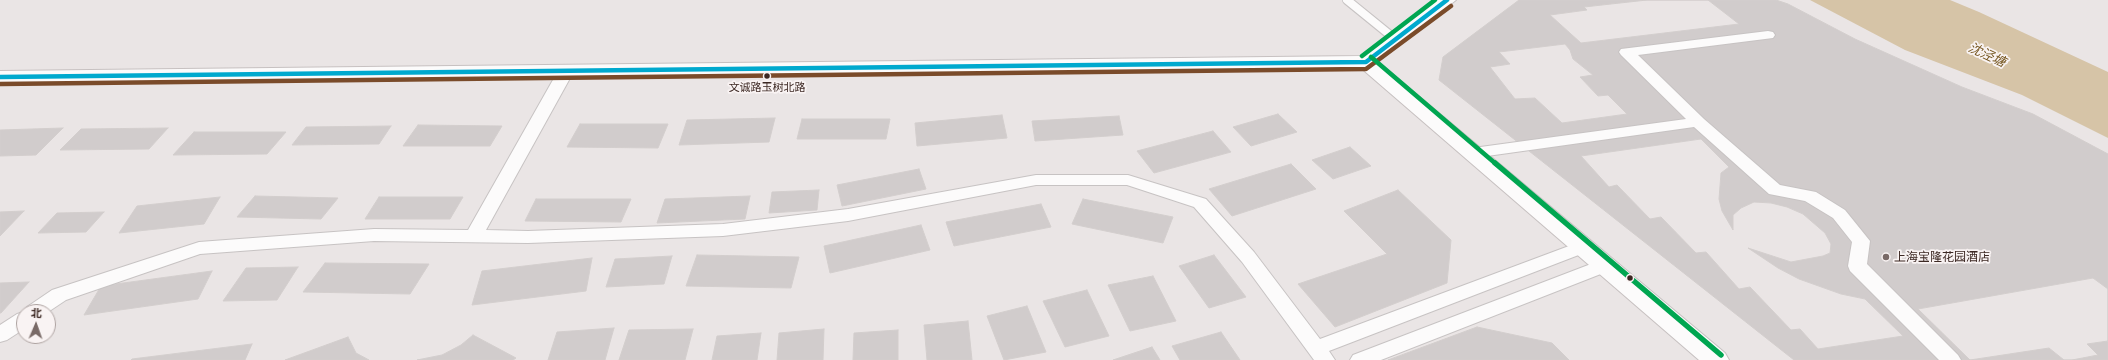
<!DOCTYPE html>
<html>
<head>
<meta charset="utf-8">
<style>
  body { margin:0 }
  #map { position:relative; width:2108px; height:360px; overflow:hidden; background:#eae5e5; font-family:"Golos Text","Noto Sans SC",sans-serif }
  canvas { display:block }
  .north { position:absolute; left:16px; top:304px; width:40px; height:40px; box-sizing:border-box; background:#f9f3f3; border:1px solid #ada2a0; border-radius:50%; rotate:2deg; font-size:11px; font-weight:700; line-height:16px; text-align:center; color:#3c2823 }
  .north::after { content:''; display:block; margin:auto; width:14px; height:18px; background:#796a67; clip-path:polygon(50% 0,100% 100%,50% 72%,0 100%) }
</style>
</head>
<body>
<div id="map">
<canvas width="2108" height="360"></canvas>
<div class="north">北</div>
</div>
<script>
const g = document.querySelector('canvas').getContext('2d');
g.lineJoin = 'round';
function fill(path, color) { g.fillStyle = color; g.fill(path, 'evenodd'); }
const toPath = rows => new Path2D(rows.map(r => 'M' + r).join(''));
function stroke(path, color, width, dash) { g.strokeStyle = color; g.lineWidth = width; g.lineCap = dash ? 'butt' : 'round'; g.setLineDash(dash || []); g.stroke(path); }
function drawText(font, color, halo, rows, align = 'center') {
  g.font = font + ' "Golos Text","Noto Sans SC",sans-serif'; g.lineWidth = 3.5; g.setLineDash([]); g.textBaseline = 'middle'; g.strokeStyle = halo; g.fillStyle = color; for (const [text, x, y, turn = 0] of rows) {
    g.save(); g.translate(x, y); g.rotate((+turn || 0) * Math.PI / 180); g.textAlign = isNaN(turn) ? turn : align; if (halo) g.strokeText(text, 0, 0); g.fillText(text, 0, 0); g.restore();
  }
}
fill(toPath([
  [1810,0,1950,0,1979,12,2108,72,2108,138,2022,95,1905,50]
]), '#d6c4a7');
const building = toPath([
  [1519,0,1776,0,1788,4,1855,39,1962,87,2033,114,2108,154,2108,360,1794,360,1439,80,1443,57,1519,0],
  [1647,0,1708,0,1739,24,1581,43,1550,15,1587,10,1584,7,1647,0],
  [1565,44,1570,50,1573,59,1593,75,1580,77,1598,96,1608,95,1627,114,1562,123,1535,98,1515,99,1490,67,1510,64,1499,52,1565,44],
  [1278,114,1297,132,1251,146,1233,127,1278,114],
  [1002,115,1007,138,917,146,915,123,1002,115],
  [1119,116,1123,135,1035,141,1032,121,1119,116],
  [775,118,769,142,679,145,687,120,775,118],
  [802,119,890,119,886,139,797,139,802,119],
  [580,124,668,124,658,148,567,147,580,124],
  [418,125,502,126,490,146,403,146,418,125],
  [391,126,379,144,292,145,306,127,391,126],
  [63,128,36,155,0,156,0,130,63,128],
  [168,128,149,149,60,150,81,129,168,128],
  [1213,131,1231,152,1154,173,1137,151,1213,131],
  [194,132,286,132,267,154,173,155,194,132],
  [1701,139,1729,167,1721,173,1719,199,1722,211,1733,230,1733,215,1741,208,1754,202,1771,203,1787,207,1803,214,1825,233,1831,244,1830,253,1823,256,1791,262,1748,248,1778,268,1799,279,1841,294,1865,299,1903,336,1818,349,1800,329,1791,330,1750,287,1739,289,1706,252,1696,253,1661,217,1650,219,1617,185,1609,187,1581,156,1701,139],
  [1350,147,1371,166,1333,179,1312,160,1350,147],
  [1291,164,1316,189,1232,216,1209,189,1291,164],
  [919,169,926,189,842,206,837,185,919,169],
  [819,190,817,210,769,213,772,192,819,190],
  [1398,190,1451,240,1447,283,1335,327,1298,284,1387,254,1344,211,1398,190],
  [255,196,338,198,321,219,237,217,255,196],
  [750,196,745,219,657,223,665,199,750,196],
  [220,197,204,224,119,233,137,206,220,197],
  [379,197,463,197,450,219,365,219,379,197],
  [536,199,631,199,621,222,525,221,536,199],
  [1083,199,1173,217,1163,243,1072,224,1083,199],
  [1041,204,1051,227,954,246,946,222,1041,204],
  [24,211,0,236,0,212,24,211],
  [104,212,86,232,38,233,57,213,104,212],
  [921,225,930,250,830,273,824,246,921,225],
  [697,255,799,257,791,288,686,286,697,255],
  [1214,255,1246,297,1209,308,1179,266,1214,255],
  [672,256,664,284,606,287,615,259,672,256],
  [592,258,586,291,472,305,482,271,592,258],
  [325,263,429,264,410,294,303,292,325,263],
  [298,267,277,300,223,301,246,268,298,267],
  [212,271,198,299,84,315,101,286,212,271],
  [1153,276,1176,321,1130,331,1108,285,1153,276],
  [2093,278,2108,289,2108,341,2087,344,2098,355,2072,360,2064,360,2049,348,1970,360,1918,309,2093,278],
  [29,282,1,313,0,313,0,283,29,282],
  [1087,290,1109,336,1065,347,1043,301,1087,290],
  [1027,306,1046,352,1004,360,987,316,1027,306],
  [968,321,972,360,927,360,924,325,968,321],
  [1477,327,1552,343,1569,360,1388,360,1477,327],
  [614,328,605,360,548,360,557,332,614,328],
  [693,329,685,360,619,360,629,330,693,329],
  [824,329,823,360,777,360,779,333,824,329],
  [898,330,898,360,853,360,854,333,898,330],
  [1221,332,1240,360,1180,360,1172,346,1221,332],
  [761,333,757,360,712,360,717,336,761,333],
  [473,335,516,358,513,360,417,360,442,355,461,345,473,335],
  [348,337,356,353,369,360,285,360,348,337],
  [252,344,245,360,131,360,132,359,252,344],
  [1152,347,1160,360,1113,360,1152,347]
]);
fill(building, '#d1cccc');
stroke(building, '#d3cecd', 1);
const lane = toPath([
  [1347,0,1395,39]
]);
const street = toPath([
  [1768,31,1773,32,1775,35,1773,38,1638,55,1704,119,1780,185,1816,192,1845,210,1870,241,1867,264,1958,355,1961,360,1939,360,1850,271,1848,266,1852,242,1833,218,1805,201,1769,194,1694,127,1473,158,1467,157,1465,153,1467,149,1473,148,1686,119,1621,55,1619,52,1621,49,1768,31],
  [566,66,571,68,574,71,486,230,528,231,723,224,848,209,1036,175,1128,175,1206,199,1254,252,1320,339,1577,243,1583,241,1589,243,1592,247,1589,251,1329,351,1335,360,1314,360,1242,262,1194,207,1127,185,1036,185,848,221,723,236,528,243,374,241,200,254,66,300,48,312,24,312,24,329,7,340,0,342,0,325,17,314,24,312,27,307,52,290,199,242,374,229,468,230,558,71,561,68,566,66],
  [1604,259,1611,260,1613,265,1611,270,1381,360,1350,360,1353,355,1604,259]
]);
const secondary = toPath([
  [1436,0,1456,0,1378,62,1725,353,1729,360,1699,360,1361,68,0,83,0,71,1361,56,1436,0]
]);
stroke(lane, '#c7c3c3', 10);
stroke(street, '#c7c3c3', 2);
stroke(secondary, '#c7c1c1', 2);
stroke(lane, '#fcfbfb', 8);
fill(street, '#fcfbfb');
fill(secondary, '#fcfbfb');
stroke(toPath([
  [0,77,1366,62,1447,0]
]), '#00a9ce', 4.5);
stroke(toPath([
  [0,84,1366,69,1451,6]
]), '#7a4b2a', 4.5);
stroke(toPath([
  [1362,56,1435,0],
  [1371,57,1496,164]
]), '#00a651', 4.5);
stroke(toPath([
  [1495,163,1721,355]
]), '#00a651', 5.5);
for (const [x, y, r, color] of [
  [767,76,3.5,"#3c2823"],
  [1886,257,4,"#796a67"],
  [1630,278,3.5,"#3c2823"]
]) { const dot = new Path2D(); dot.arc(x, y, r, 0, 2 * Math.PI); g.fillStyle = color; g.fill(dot); stroke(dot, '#f9f3f3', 1.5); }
drawText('11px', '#3c2823', '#f9f3f3', [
  ["文诚路玉树北路",767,88]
]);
drawText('12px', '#3c2823', '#f9f3f3', [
  ["上海宝隆花园酒店",1894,257]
], 'left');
drawText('italic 13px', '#765720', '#f9f3f3', [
  ["沈泾塘",1987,55,25]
]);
</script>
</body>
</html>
